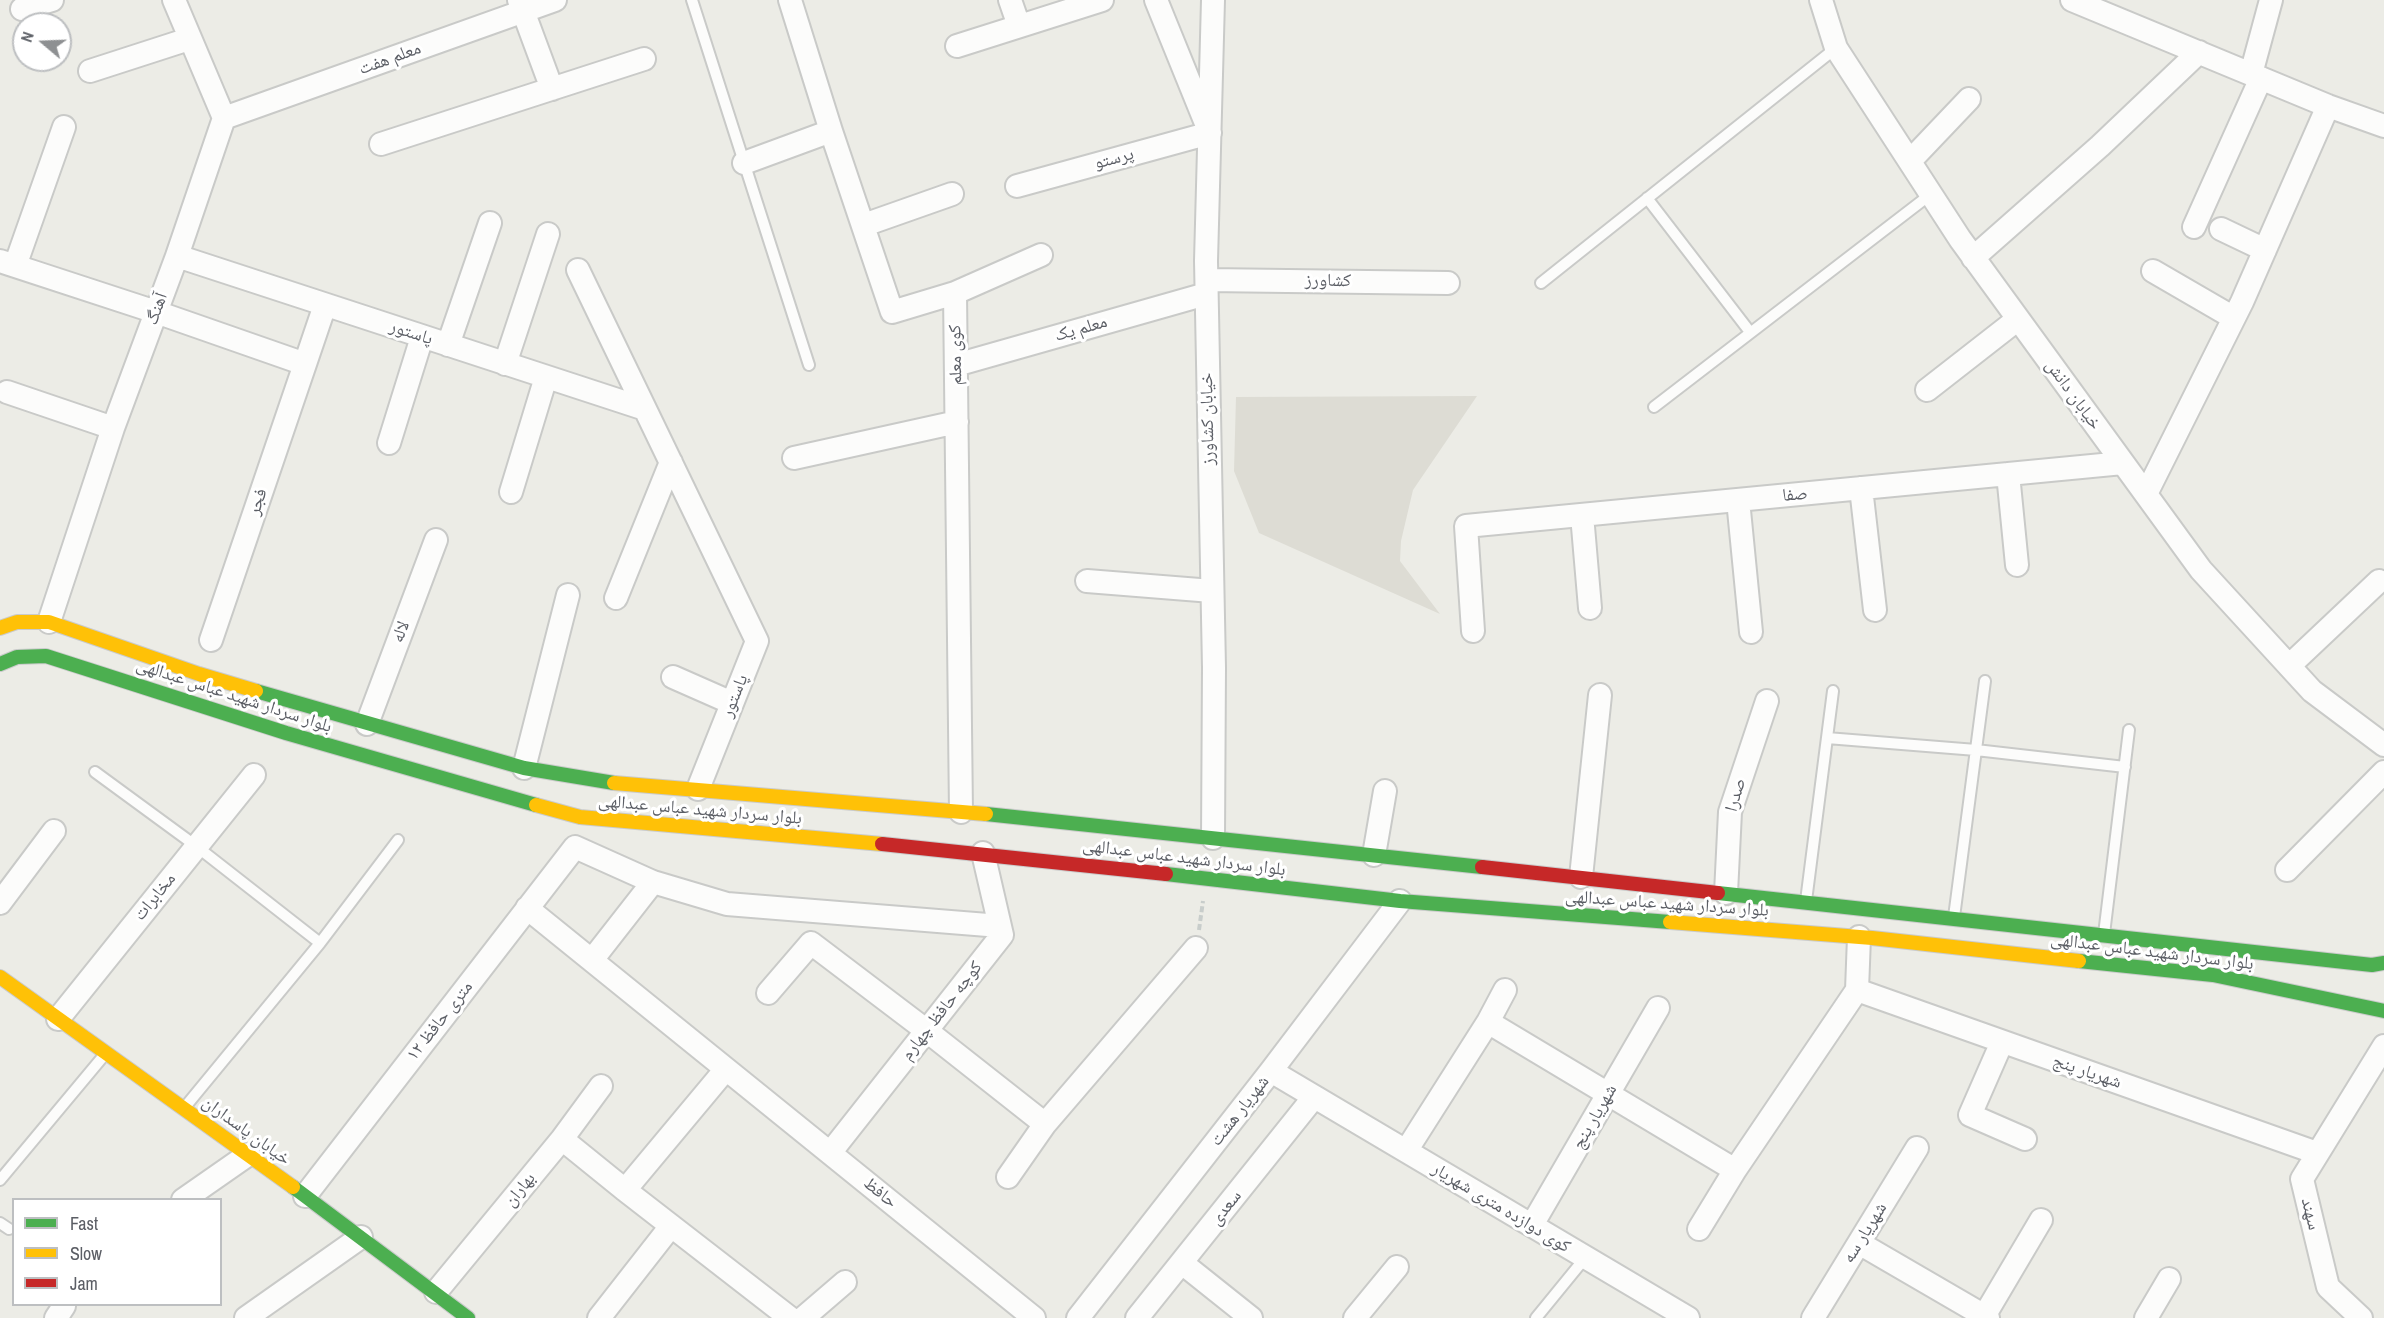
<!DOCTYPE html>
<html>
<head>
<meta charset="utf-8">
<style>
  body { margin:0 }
  #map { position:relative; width:2384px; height:1318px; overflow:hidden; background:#ecece6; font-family:"Archivo Narrow",sans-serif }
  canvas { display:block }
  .legend { position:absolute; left:12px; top:1198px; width:210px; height:108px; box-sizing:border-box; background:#fff; border:2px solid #bdbfc1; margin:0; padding:8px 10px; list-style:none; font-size:18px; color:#5b5e65 }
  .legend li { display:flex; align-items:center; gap:12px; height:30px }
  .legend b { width:30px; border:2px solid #bdbfc1 }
  .north { position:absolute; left:12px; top:12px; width:60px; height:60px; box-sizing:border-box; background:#fff; border:2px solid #bdbfc1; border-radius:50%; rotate:289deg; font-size:16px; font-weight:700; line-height:24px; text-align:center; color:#5b5e65 }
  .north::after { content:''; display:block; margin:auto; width:21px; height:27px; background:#8e9092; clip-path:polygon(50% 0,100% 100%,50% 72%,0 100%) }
</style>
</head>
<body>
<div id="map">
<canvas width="2384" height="1318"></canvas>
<ul class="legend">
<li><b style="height:8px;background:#4caf50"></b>Fast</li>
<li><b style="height:8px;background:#ffc107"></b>Slow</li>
<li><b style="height:8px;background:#c62828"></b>Jam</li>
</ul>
<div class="north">N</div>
</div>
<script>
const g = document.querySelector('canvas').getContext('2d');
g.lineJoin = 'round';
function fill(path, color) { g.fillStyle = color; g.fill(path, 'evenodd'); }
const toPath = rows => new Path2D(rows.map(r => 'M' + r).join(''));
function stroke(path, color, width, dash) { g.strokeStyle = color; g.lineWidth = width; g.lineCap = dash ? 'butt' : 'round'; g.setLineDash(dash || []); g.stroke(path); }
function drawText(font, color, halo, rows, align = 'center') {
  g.font = font + ' "Archivo Narrow","Noto Naskh Arabic",sans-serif'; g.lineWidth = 6; g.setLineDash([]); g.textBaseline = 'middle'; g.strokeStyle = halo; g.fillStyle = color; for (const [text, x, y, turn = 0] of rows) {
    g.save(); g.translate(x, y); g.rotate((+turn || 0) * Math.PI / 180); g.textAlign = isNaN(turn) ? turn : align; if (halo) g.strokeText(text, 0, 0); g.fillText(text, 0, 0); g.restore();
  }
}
fill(toPath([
  [1477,396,1413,490,1401,541,1400,561,1440,614,1259,533,1234,471,1236,397]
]), '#dddcd4');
const lane = toPath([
  [692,0,809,365],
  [1647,198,1750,332],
  [1541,283,1836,48],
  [1654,407,1931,194],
  [1827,738,1976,750,2125,767],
  [95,772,196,846,320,943],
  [1806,901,1833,691],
  [1954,917,1985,681],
  [2104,934,2129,730],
  [185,1107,320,943,398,840],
  [0,1180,106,1053],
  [0,1223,9,1229],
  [1536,1318,1585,1258]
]);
const street = toPath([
  [519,0,552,89],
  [790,0,831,131,892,312,955,293,961,812],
  [1010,0,1019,26],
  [1213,0,1206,261,1214,668,1213,838],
  [1821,0,1836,48,1960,239,2201,570,2312,691,2384,745],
  [2072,0,2328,106,2384,126],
  [22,9,52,0],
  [957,46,1102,0],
  [90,71,189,39],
  [2251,74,2271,0],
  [224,118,555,0],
  [381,144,644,59],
  [1910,161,1969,99],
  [744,163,831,131],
  [1017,186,1210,133,1156,0],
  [864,225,952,194],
  [2194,227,2261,78],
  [2221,229,2265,250],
  [177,256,645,409],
  [1973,258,2100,146,2199,52],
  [0,261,156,312,305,364,325,305],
  [15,266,64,127],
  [578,270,757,641,698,789],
  [2153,271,2234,318],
  [1207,280,1448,283],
  [955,293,1041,255],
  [448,345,490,223],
  [505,364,548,234],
  [956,365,1206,294],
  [1927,390,2018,319],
  [7,392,113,428],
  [389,443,422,337],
  [794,458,957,422],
  [2008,474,2017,565],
  [1861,488,1875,610],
  [511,492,546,377],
  [2146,494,2242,302,2328,106],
  [1738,500,1751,632],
  [1582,515,1590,608],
  [1087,581,1212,591],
  [616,598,671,462],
  [49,622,113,428,177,256,224,118,174,0],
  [1473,631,1466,526,2123,463],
  [211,640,305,364],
  [2289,666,2379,581],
  [673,677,732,703],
  [367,724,436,540],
  [524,768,568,595],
  [1374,855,1385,791],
  [2287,870,2384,772],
  [1581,877,1600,695],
  [1726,893,1730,812,1767,701],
  [0,903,54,831],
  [527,908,1034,1318],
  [1859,937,1857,990,2317,1153],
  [592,960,653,882],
  [768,993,811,943,927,1031,1045,1124],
  [58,1019,254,775],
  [1488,1022,1735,1170],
  [2002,1042,1970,1115,2025,1139],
  [1271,1071,1688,1318],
  [562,1139,625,1190,790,1318],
  [1406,1151,1488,1022,1505,990],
  [830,1153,1002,935,983,853],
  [1008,1177,1045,1124,1196,948],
  [625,1190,726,1069],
  [305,1196,575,847,653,882,727,904,1000,926],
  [183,1200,249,1154],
  [1532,1225,1658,1008],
  [1699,1229,1735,1170,1857,990],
  [1859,1243,1988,1318],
  [1182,1263,1251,1318],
  [436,1292,562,1139,601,1086],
  [56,1318,64,1306],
  [246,1318,361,1237],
  [599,1318,671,1226],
  [803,1318,845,1282],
  [1078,1318,1271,1071,1400,901],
  [1137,1318,1314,1097],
  [1355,1318,1397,1267],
  [1813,1318,1917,1148],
  [1983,1318,2041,1220],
  [2146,1318,2169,1279],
  [2361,1318,2328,1287,2302,1179,2384,1046]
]);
const fast = toPath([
  [0,664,17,657,46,656,286,733,536,805],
  [256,691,524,768,614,783],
  [986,814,1482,867],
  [1166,874,1400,901,1670,922],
  [1718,893,2372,965,2384,963],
  [2079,961,2213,975,2384,1011],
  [293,1187,468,1318]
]);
const slow = toPath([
  [0,628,17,622,49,622,199,674,256,691],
  [614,783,986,814],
  [536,805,580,817,882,844],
  [1670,922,1872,938,2079,961],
  [0,977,293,1187]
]);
const jam = toPath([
  [882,844,1166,874],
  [1482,867,1718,893]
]);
stroke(lane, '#c9cac8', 14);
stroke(street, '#c9cac8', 26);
stroke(fast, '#cacbcb', 16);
stroke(slow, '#cacbcb', 16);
stroke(jam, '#cacbcb', 16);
stroke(toPath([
  [1199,930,1203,901]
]), '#c8cdcb', 4, [6, 3]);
stroke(lane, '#fcfcfb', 10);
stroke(street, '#fcfcfb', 22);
stroke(fast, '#4caf50', 14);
stroke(slow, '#ffc107', 14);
stroke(jam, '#c62828', 14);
drawText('18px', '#5b5e65', '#fff', [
  ["معلم هفت",390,59,-20],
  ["پرستو",1114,159,-15],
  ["کشاورز",1328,281,1],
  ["آهنگ",157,309,-70],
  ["معلم یک",1081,329,-16],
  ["پاستور",411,333,18],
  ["کوی معلم",956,355,-91],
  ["خیابان دانش",2073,395,54],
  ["خیابان کشاورز",1208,419,-91],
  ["صفا",1795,495,-5],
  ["فجر",258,502,-71],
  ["لاله",401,632,-69],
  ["بلوار سردار شهید عباس عبدالهی",234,696,18],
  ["پاستور",735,696,-68],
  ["صدرا",1736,795,-74],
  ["بلوار سردار شهید عباس عبدالهی",700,810,5],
  ["بلوار سردار شهید عباس عبدالهی",1184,858,7],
  ["مخابرات",155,897,-51],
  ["بلوار سردار شهید عباس عبدالهی",1667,904,4],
  ["بلوار سردار شهید عباس عبدالهی",2152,952,7],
  ["کوچه حافظ چهارم",942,1011,-52],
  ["۱۲ متری حافظ",440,1021,-52],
  ["شهریار پنج",2087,1072,19],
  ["شهریار هشت",1240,1111,-52],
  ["شهریار پنج",1595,1117,-60],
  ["خیابان پاسداران",246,1131,36],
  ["بهاران",520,1190,-51],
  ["حافظ",880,1193,39],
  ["سعدی",1226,1208,-51],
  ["کوی دوازده متری شهریار",1501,1208,31],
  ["سهند",2310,1214,76],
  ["شهریار سه",1865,1233,-58]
]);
</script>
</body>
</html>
